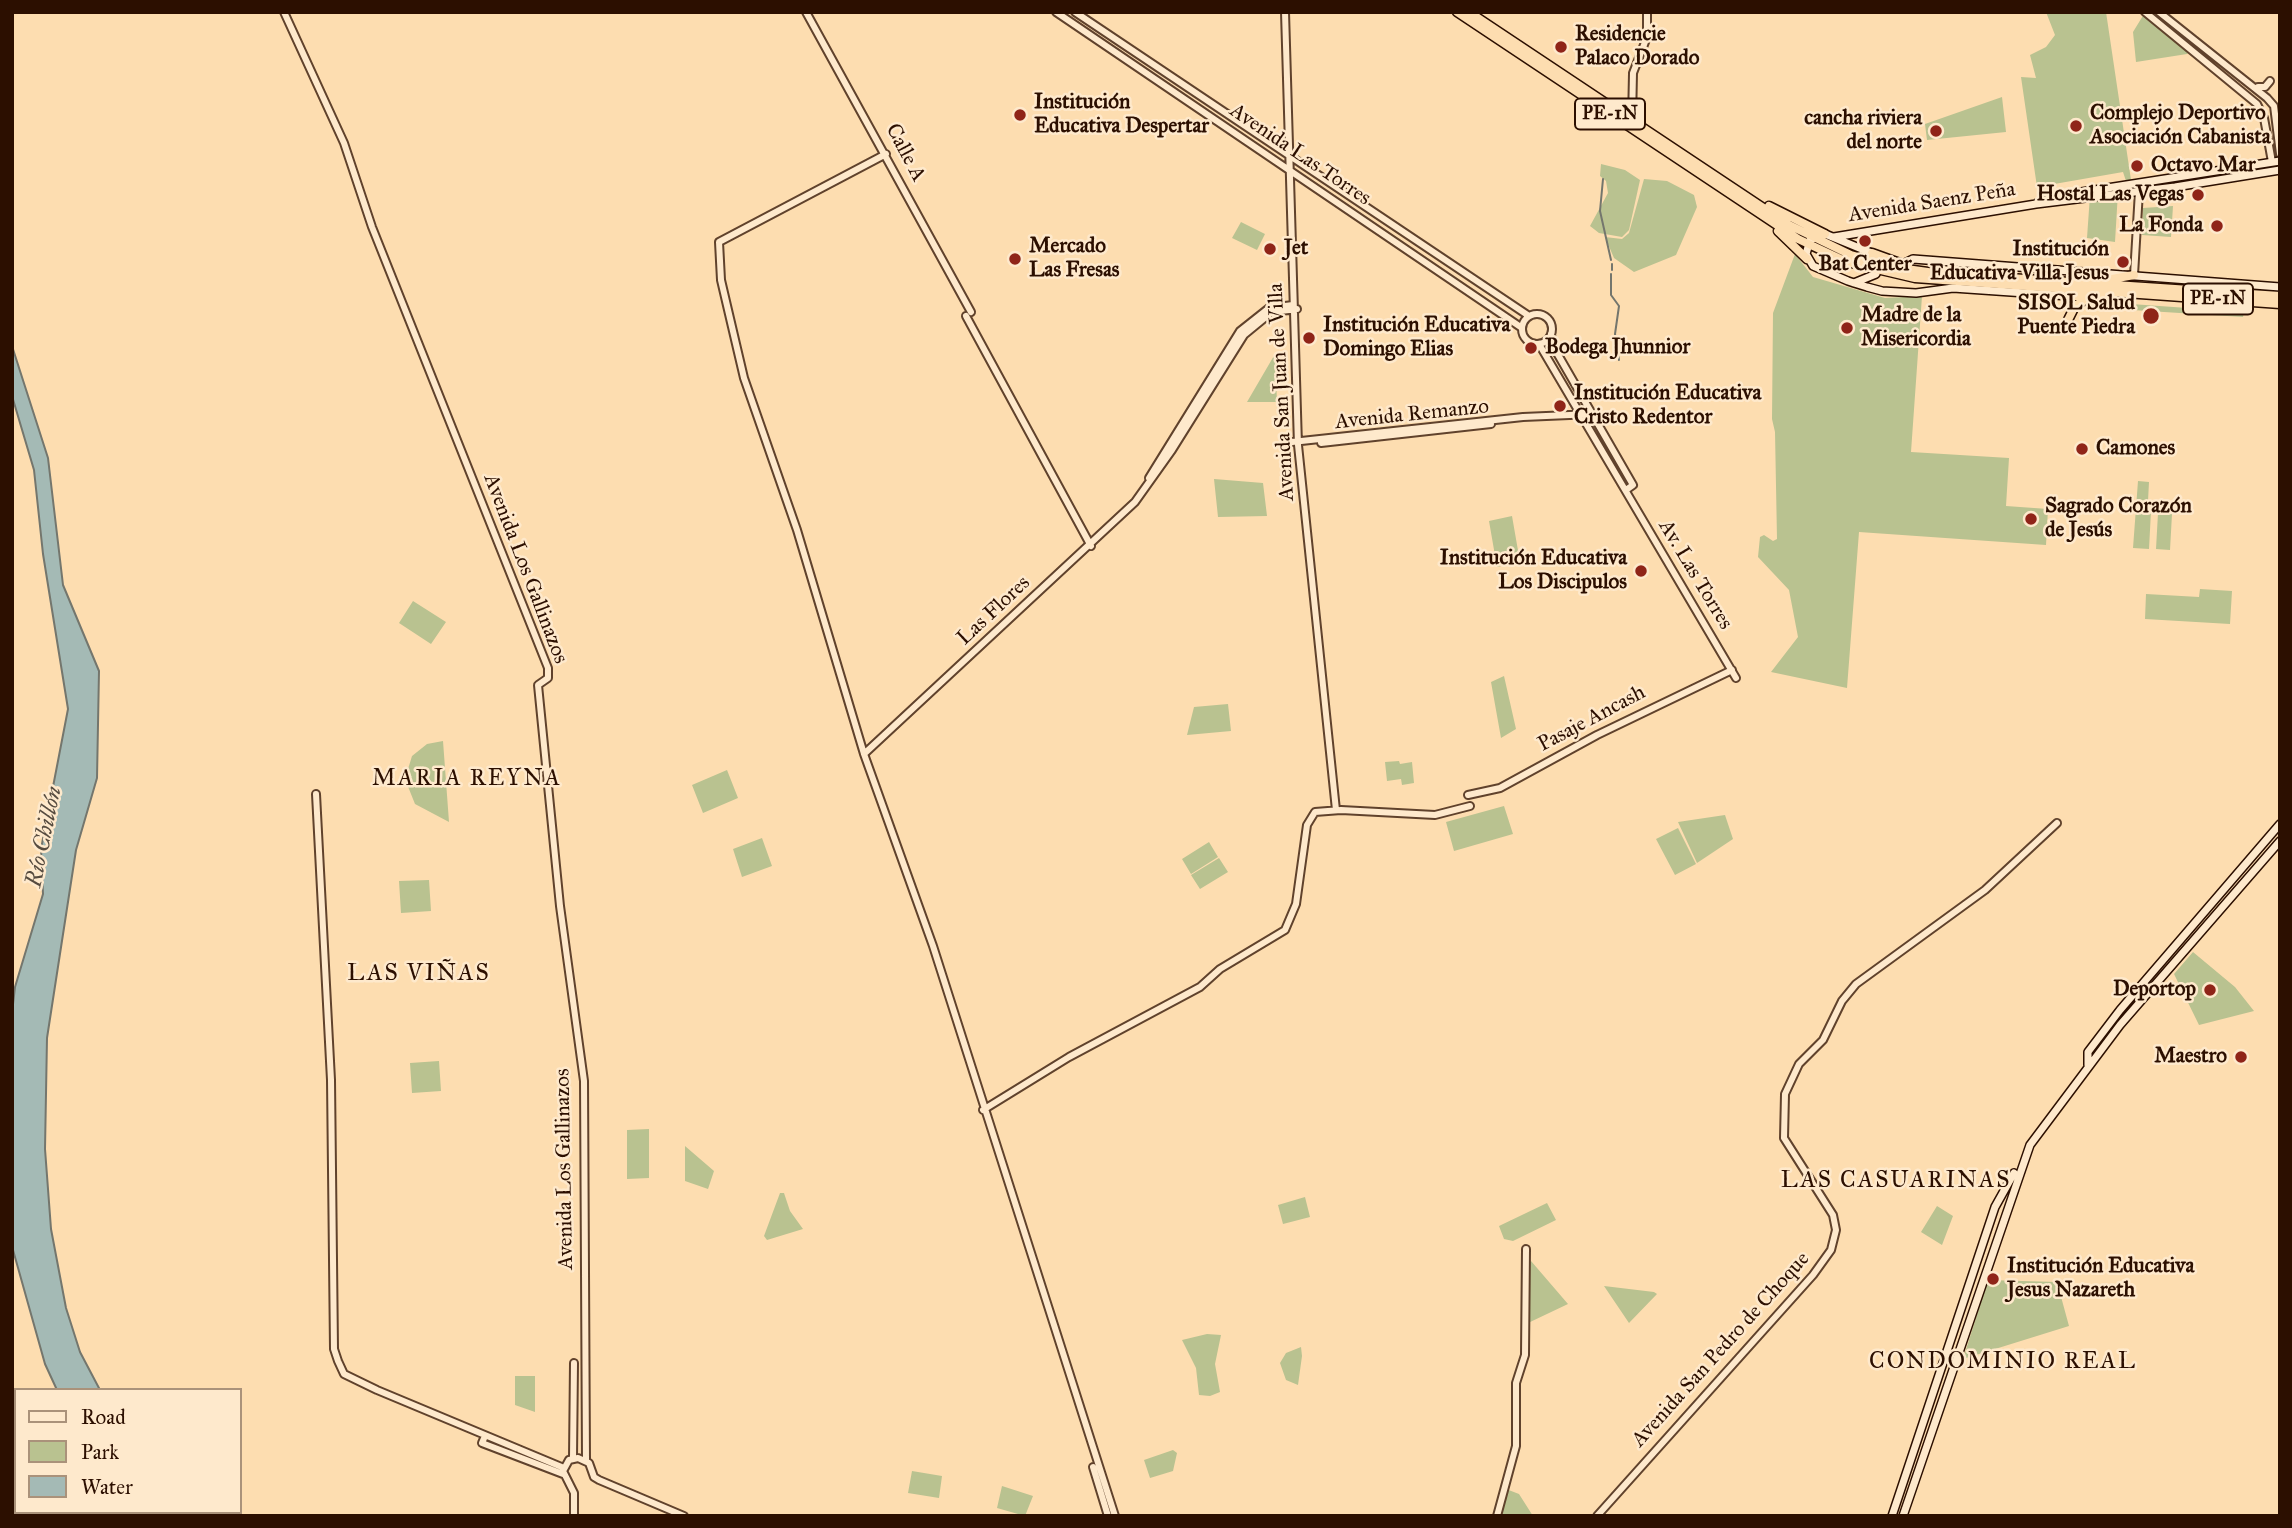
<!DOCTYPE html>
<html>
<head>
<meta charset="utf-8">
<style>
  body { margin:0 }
  #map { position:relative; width:2292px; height:1528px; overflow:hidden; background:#fdddb0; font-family:"IM FELL Great Primer",serif }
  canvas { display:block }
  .frame { position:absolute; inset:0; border:14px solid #2c0f00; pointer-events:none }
  .legend { position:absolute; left:14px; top:1388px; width:228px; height:126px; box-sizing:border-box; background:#fee9cc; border:2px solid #aa927a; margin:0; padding:9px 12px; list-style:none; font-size:21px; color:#2c0f00 }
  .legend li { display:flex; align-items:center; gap:14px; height:35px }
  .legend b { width:35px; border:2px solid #aa927a }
</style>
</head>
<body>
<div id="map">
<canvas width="2292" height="1528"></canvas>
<div class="frame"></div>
<ul class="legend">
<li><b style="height:9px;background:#fee9cc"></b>Road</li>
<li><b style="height:19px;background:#b9c290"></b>Park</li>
<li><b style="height:19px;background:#a4bab5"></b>Water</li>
</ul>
</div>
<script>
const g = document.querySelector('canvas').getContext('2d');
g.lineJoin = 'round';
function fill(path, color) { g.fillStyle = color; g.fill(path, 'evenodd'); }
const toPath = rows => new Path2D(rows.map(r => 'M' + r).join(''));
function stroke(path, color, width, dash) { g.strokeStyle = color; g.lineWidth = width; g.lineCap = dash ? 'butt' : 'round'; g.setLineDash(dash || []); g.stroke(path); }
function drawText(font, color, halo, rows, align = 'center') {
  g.font = font + ' "IM FELL Great Primer",serif'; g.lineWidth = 5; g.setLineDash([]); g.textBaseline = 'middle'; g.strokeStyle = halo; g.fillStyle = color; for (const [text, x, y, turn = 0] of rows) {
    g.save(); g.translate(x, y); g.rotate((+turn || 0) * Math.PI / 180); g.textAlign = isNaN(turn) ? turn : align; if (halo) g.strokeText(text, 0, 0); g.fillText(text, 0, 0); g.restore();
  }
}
fill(toPath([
  [2046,12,2106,12,2131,180,2126,181,2123,172,2037,187,2021,77,2036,78,2030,55,2046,47,2055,35],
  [2144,14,2190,51,2187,54,2136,62,2133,32],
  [2002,97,2006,132,1927,140,1925,124],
  [1601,164,1625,170,1640,180,1629,230,1622,237,1599,233,1590,226,1608,193,1606,181,1600,176],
  [1644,179,1667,181,1694,195,1697,207,1676,255,1634,272,1614,258,1605,237,1622,239,1629,233],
  [2118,192,2115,242,2087,238,2090,195],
  [2173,206,2171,237,2142,235,2143,208],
  [1241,222,1265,234,1257,250,1232,238],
  [1795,254,1813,277,1885,298,1922,296,1911,452,2009,458,2006,506,2048,509,2046,545,1859,532,1847,688,1771,672,1798,637,1789,590,1758,557,1760,537,1764,535,1773,541,1777,539,1775,432,1772,419,1773,313],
  [2103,302,2244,312,2243,317,2085,307],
  [1275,354,1277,402,1247,402],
  [1214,479,1263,483,1267,516,1218,517],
  [2138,481,2149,482,2148,501,2158,502,2151,511,2149,549,2133,548],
  [2158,513,2172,514,2170,550,2156,549],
  [1512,516,1520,562,1497,567,1489,521],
  [2200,589,2232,591,2230,624,2145,619,2146,594,2199,597],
  [413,601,446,622,431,644,399,623],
  [1504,676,1516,729,1501,738,1491,682],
  [1228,704,1231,731,1187,735,1194,707],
  [443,741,449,822,415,804,405,779,412,756,427,744],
  [1399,761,1400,764,1412,762,1414,783,1402,785,1401,779,1387,781,1385,762],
  [727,770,738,798,703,813,692,785],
  [1504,806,1513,834,1454,851,1446,822],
  [1725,815,1733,839,1697,863,1678,822],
  [1678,828,1696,864,1675,875,1656,839],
  [762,838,772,866,742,877,733,849],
  [1209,842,1218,857,1191,874,1182,859],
  [1219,858,1228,872,1200,889,1191,875],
  [429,880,431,911,401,913,399,881],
  [2193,952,2235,987,2254,1011,2199,1025,2174,974],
  [439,1061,441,1091,412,1093,410,1063],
  [649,1129,649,1178,627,1179,627,1130],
  [685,1146,714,1171,708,1189,685,1181],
  [780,1193,784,1193,790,1211,803,1229,767,1240,764,1236],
  [1305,1197,1310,1217,1283,1224,1278,1205],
  [1547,1203,1556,1220,1513,1241,1504,1239,1499,1226],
  [1937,1206,1953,1216,1942,1245,1921,1232],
  [1531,1261,1568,1304,1528,1323,1528,1265],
  [1988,1280,2057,1282,2069,1326,1963,1359],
  [1604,1286,1654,1292,1657,1294,1629,1323],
  [1207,1334,1221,1335,1215,1364,1220,1392,1210,1396,1199,1395,1196,1368,1182,1340],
  [1301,1347,1302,1356,1298,1385,1286,1380,1280,1363,1286,1353],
  [515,1376,535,1376,535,1412,515,1405],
  [1173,1450,1177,1453,1173,1471,1150,1478,1144,1460],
  [912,1471,942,1476,939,1498,908,1493],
  [1002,1486,1033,1496,1025,1516,997,1508],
  [1506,1489,1519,1494,1533,1516,1501,1516]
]), '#b9c290');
const water = toPath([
  [12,346,48,458,63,585,99,671,97,778,76,850,47,1038,45,1149,51,1229,66,1308,80,1352,100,1390,57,1390,45,1364,13,1250,12,1013,15,987,43,894,41,849,68,709,43,554,34,470,12,396,12,346]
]);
fill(water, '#a4bab5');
stroke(water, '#74766d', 2);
stroke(toPath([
  [1603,179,1600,211,1611,260],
  [1612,270,1612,264],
  [1611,274,1611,295,1619,306,1615,334,1619,360]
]), '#74766d', 2);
const tertiary = toPath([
  [284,12,344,143,372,227,548,668,548,678,538,685,560,906,584,1081,586,1460],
  [806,12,971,312],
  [1056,12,1522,328],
  [1075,12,1529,316],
  [1285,12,1298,445,1336,810],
  [2145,12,2257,104,2264,118,2272,162],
  [2159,12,2267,98,2274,106,2280,154],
  [2258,87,2265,87,2270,81],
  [1632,121,1633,73,1647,37,1647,12],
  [886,154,719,242,721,280,744,378,797,530,864,754,933,946,1115,1516],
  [2134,275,2139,191],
  '1522 329a15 15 0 1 1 30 0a15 15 0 1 1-30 0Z',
  [966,316,1091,546],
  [1551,334,1553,346,1633,485,1626,490],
  [1539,344,1736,678],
  [1292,442,1523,417,1593,414],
  [1321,443,1491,424],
  [1149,478,1240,331,1269,308,1293,305],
  [864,754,1135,502,1172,450,1244,335,1272,312,1297,309],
  [316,794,331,1080,334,1349,338,1361,344,1374,377,1390,564,1468],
  [1468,795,1500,788,1597,735,1732,670],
  [983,1110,1069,1057,1200,987,1220,969,1285,930,1296,904,1307,825,1315,812,1341,810,1435,815,1470,806],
  [485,1436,482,1443,563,1474],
  [573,1458,574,1363],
  [1093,1467,1108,1516],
  [574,1516,574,1493,563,1471,569,1460,578,1458,589,1463,594,1477,599,1480,684,1516],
  [1497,1516,1516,1446,1516,1383,1525,1355,1526,1249],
  [1597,1516,1813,1275,1831,1250,1836,1230,1833,1215,1784,1138,1785,1094,1799,1064,1823,1040,1842,1001,1856,984,1985,890,2057,823]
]);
const secondary = toPath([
  [2037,203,2056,196,2280,161],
  [1834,237,2036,204,2175,187,2280,170],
  [1903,264,1913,259,2280,287],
  [1854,283,1876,274,1879,265,1874,254,1825,234,1810,240,1806,254,1813,266,1848,281,1854,283,1867,287,1882,291,1916,293,1953,288,2069,296],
  [2088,1065,2088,1052,2120,1010,2280,824],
  [1892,1516,1995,1207,2014,1173],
  [1903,1516,2030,1145,2120,1025,2280,841]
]);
const trunk = toPath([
  [1457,12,1798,239,1847,262,1915,278,2280,304],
  [1469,12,1789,225,1851,255,1899,268,1935,273,2280,296],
  [1769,206,1825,234],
  [1778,231,1807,259],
  [1872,253,1908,266],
  [2101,281,2134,275],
  [2069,296,2112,296],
  [2068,320,2075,306,2088,298]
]);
stroke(tertiary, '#60422c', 10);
stroke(secondary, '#2c0f00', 10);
stroke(trunk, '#2c0f00', 11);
stroke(tertiary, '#fee9cc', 6);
stroke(secondary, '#fee9cc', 7);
stroke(trunk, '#fdddb0', 8);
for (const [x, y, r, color] of [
  [1561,47,7,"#8f2418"],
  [1020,115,7,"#8f2418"],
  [2076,126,7,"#8f2418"],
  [1936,131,7,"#8f2418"],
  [2137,166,7,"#8f2418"],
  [2198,195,7,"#8f2418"],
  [2217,226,7,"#8f2418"],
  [1865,241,7,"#8f2418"],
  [1270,249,7,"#8f2418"],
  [1015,259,7,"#8f2418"],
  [2123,262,7,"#8f2418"],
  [2151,316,9,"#8f2418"],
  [1847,328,7,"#8f2418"],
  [1309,338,7,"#8f2418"],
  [1531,348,7,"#8f2418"],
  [1560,406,7,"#8f2418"],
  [2082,449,7,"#8f2418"],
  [2031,519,7,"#8f2418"],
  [1641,571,7,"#8f2418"],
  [2210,990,7,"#8f2418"],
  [2241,1057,7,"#8f2418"],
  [1993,1279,7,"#8f2418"]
]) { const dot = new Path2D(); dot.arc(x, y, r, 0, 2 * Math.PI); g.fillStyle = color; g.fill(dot); stroke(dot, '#fee9cc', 2.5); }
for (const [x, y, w] of [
  [1610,114,70],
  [2218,299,70]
]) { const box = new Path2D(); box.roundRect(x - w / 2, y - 15.5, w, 31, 5); g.fillStyle = '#fee9cc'; g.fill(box); stroke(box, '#2c0f00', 2); }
drawText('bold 19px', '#2c0f00', null, [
  ["PE-1N",1610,114],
  ["PE-1N",2218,299]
]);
drawText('bold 21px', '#2c0f00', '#fee9cc', [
  ["Residencie",1575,35],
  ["Palaco Dorado",1575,59],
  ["Institución",1034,103],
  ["Educativa Despertar",1034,127],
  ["Complejo Deportivo",2090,114],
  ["Asociación Cabanista",2090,138],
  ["cancha riviera",1922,119,"right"],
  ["del norte",1922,143,"right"],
  ["Octavo Mar",2151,166],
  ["Hostal Las Vegas",2184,195,"right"],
  ["La Fonda",2203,226,"right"],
  ["Mercado",1029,247],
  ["Las Fresas",1029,271],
  ["Jet",1284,249],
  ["Institución",2109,250,"right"],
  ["Educativa Villa Jesus",2109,274,"right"],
  ["Bat Center",1865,265,"center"],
  ["SISOL Salud",2135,304,"right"],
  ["Puente Piedra",2135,328,"right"],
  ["Madre de la",1861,316],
  ["Misericordia",1861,340],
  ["Institución Educativa",1323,326],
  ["Domingo Elias",1323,350],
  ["Bodega Jhunnior",1545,348],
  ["Institución Educativa",1574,394],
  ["Cristo Redentor",1574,418],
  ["Camones",2096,449],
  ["Sagrado Corazón",2045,507],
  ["de Jesús",2045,531],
  ["Institución Educativa",1627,559,"right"],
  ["Los Discipulos",1627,583,"right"],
  ["Deportop",2196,990,"right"],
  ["Maestro",2227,1057,"right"],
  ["Institución Educativa",2007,1267],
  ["Jesus Nazareth",2007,1291]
], 'left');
drawText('21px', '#2c0f00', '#fee9cc', [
  ["Calle A",905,153,62],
  ["Avenida Las Torres",1300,155,34],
  ["Avenida Saenz Peña",1932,203,-9],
  ["Avenida San Juan de Villa",1282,392,-93],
  ["Avenida Remanzo",1412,415,-6],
  ["Avenida Los Gallinazos",525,569,69],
  ["Av. Las Torres",1695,575,59],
  ["Las Flores",994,611,-43],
  ["Pasaje Ancash",1592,719,-28],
  ["Avenida Los Gallinazos",565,1169,-91],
  ["Avenida San Pedro de Choque",1721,1350,-48]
]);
g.letterSpacing = '2px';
drawText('23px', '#2c0f00', '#fee9cc', [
  ["MARIA REYNA",467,779],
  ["LAS VIÑAS",419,974],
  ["LAS CASUARINAS",1896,1181],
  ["CONDOMINIO REAL",2003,1362]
]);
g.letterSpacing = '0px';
drawText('italic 23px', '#564b3f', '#fee9cc', [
  ["Río Chillón",45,837,-78]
]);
</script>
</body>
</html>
